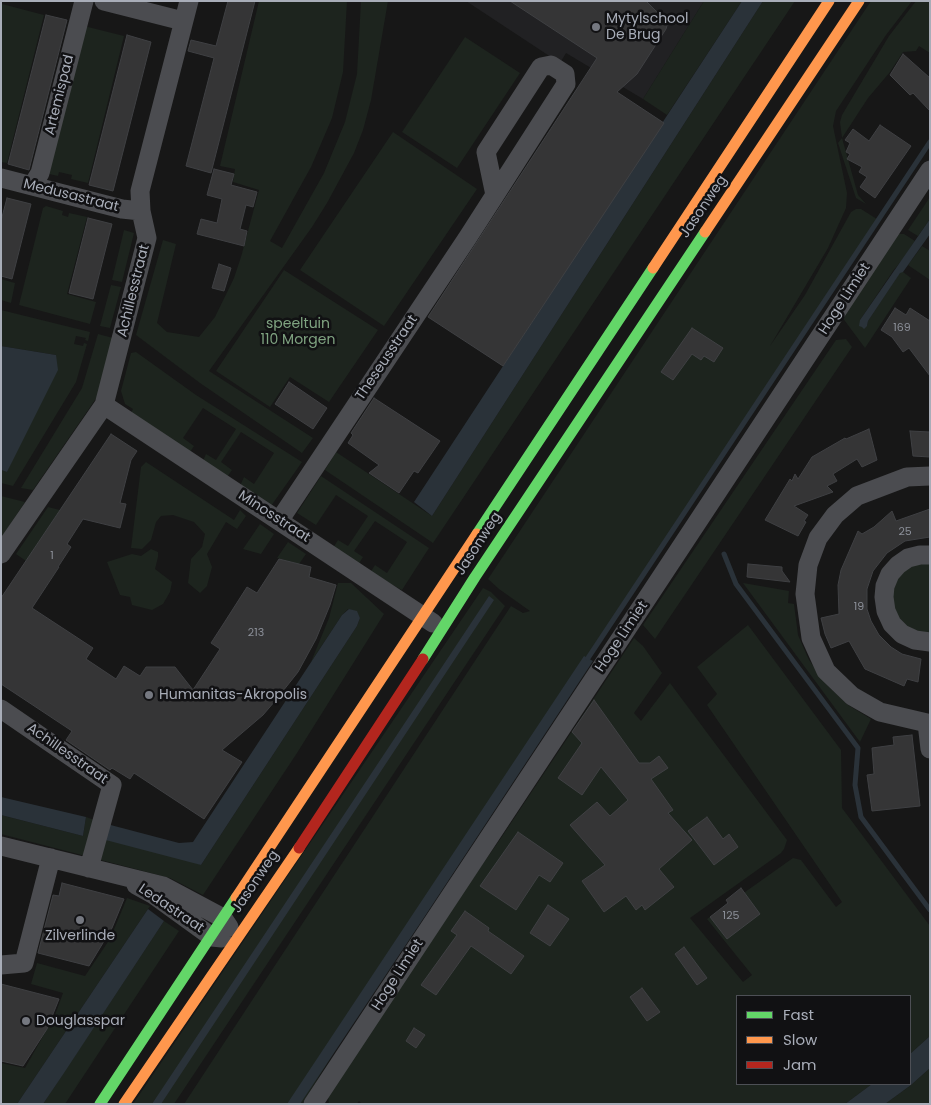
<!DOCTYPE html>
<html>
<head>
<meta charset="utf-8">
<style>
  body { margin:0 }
  #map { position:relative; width:931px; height:1105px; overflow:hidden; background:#171717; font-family:Poppins,sans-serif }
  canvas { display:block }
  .frame { position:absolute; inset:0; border:2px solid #a8adb8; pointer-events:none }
  .legend { position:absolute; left:736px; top:995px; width:175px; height:90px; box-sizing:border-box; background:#111113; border:1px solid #4d4f55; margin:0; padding:6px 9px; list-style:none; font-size:15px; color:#a8adb8 }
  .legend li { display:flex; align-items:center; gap:10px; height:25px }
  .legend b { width:25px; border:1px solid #4d4f55 }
</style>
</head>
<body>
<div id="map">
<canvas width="931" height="1105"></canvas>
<div class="frame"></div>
<ul class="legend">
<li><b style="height:6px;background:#63d668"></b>Fast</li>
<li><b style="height:6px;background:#ff974d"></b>Slow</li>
<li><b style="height:6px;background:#b3261e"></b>Jam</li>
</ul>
</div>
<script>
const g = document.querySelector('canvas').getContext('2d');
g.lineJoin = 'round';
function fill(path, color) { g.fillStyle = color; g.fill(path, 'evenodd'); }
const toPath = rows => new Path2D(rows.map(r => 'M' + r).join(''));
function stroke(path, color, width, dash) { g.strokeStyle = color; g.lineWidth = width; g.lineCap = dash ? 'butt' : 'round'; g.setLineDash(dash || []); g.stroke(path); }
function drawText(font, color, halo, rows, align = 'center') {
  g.font = font + ' Poppins,sans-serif'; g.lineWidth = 5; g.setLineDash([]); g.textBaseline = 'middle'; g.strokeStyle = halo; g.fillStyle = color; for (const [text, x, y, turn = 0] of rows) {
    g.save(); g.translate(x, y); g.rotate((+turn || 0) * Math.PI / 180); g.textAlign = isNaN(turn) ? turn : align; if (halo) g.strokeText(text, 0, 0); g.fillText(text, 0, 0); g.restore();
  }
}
fill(toPath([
  [466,1,704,1,643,99,566,53,560,63]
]), '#212123');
fill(toPath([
  [259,1,347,1,343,72,332,118,311,167,270,241,282,248,324,173,345,122,357,74,361,1,388,1,371,100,363,130,354,153,327,203,312,227,209,371,313,438,302,453,200,383,136,335,163,240,176,244,157,323,167,332,199,337,215,317,234,278,241,257,259,190,233,182,235,169,220,166],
  [704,1,742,1,667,115,643,99],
  [763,1,795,1,433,543,325,470,336,452,432,516],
  [871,1,912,1,886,35,836,111,833,126,847,193,846,208,828,248,770,346,805,295,851,212,856,209,861,209,880,221,419,915,302,1104,184,1104,511,606,523,613,530,611,499,589,488,579],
  [916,1,930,1,930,53,919,46,916,51,903,52,890,72,868,98,842,138,858,195,866,204,856,198,838,143,842,138,840,122,842,115,889,36],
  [2,4,44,15,7,163,1,162],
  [84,26,124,36,88,183,71,179,72,175,59,172,58,176,45,173],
  [465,37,520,73,457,168,402,132],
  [393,132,477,189,384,326,300,270],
  [930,197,930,219,918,236,908,230],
  [46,206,63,211,62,215,68,217,69,213,87,217,67,294,96,302,90,324,19,305,43,208],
  [124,230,134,233,122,282,112,280],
  [896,234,904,234,915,241,902,260,893,271,860,320,867,326,868,321,900,272,903,272,911,278,865,348,842,317],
  [922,246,930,251,930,280,908,265],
  [284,270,378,330,329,402,290,377,270,407,216,371],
  [1,279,15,283,11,303,1,300],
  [111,285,121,287,110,328,100,326],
  [1,310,90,332,88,341,85,340,86,338,76,336,74,344,83,346,84,343,87,344,76,382,13,486,1,483,1,470,7,472,56,355,1,346],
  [98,334,113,338,97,397,33,490,21,488,82,388],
  [846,339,852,347,655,639,643,625,836,340],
  [136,352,196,395,302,462,271,506,240,486,244,477,254,484,274,453,241,432,221,462,232,470,227,477,203,461,206,454,216,460,236,429,203,408,183,438,194,446,190,452,131,413,133,409,125,404,121,391,131,353],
  [146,462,234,520,240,510,246,516,237,529,226,522,207,554,212,567,207,586,200,593,188,583,191,559,202,547,205,534,194,522,173,515,161,516,156,522,151,540,142,549,131,548,141,467],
  [321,476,429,548,402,590,370,573,375,565,387,573,407,542,375,521,354,551,363,557,358,565,333,548,338,540,348,546,368,516,336,495,316,525,297,513],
  [1,496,25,502,1,538],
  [48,507,60,510,26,561,16,554],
  [260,524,274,534,261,554,243,549],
  [288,542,306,554,299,564,277,558],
  [151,549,158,552,158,557,155,569,172,582,170,592,163,604,152,610,132,605,130,597,120,595,107,562,132,554,141,556],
  [930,562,930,635,905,628,891,606,894,581,902,571,913,564],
  [338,583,351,583,384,614,297,753,203,895,170,878,1,834,1,815,83,836,86,817,103,823,201,865,357,626,360,618,357,612,348,609,342,615,311,662,329,618],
  [743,583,789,591,788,603,794,604,798,635,809,660,827,685,848,705,871,719,860,742],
  [483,588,491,592,505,606,174,1104,133,1104],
  [748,625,841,750,842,808,930,926,930,1036,910,1054,910,996,737,996,737,1084,872,1084,845,1104,362,1104,359,1101,357,1104,329,1104,328,1097,398,985,501,838,634,638,643,646,662,673,634,713,641,721,670,683,787,840,784,849,781,853,690,918,743,982,752,975,707,919,793,858,801,860,836,907,842,902,707,705,717,694,697,667],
  [127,898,150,906,17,1104,1,1104,1,1063,25,1068,55,1015,63,993,31,984,37,963,85,976,110,939],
  [164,921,179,931,65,1104,43,1104],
  [930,1068,930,1104,885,1104,911,1085]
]), '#1d241e');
fill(toPath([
  [742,1,763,1,432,516,414,502],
  [930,219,930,234,903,272,900,273,868,321,867,326,864,329,862,327,859,326,860,320],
  [1,346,56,355,58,370,7,472,1,470],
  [489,596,494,600,161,1104,152,1104],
  [349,609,357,611,360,618,357,626,201,865,98,838,103,823,179,843,193,842,342,615],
  [584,656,593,661,423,919,300,1104,287,1104],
  [1,797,86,817,83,836,1,815],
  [148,909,164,921,64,1073,43,1104,17,1104],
  [930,1036,930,1068,911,1085,885,1104,845,1104,872,1084,910,1084,910,1054]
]), '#2a3239');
stroke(toPath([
  [724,554,736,584,858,748,855,785,861,817,930,910],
  [588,658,930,142]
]), '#2a3239', 5);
const building = toPath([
  [228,1,255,1,211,173,186,166,214,58,188,51,191,40,216,46,228,1],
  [510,1,646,1,665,20,668,22,666,29,637,74,617,92,664,123,503,366,428,317,597,58,510,1],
  [46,15,67,20,29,170,8,164,46,15],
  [127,35,151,42,113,191,89,185,127,35],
  [903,54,930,78,930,111,913,93,910,95,890,75,903,54],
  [880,125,911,146,875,198,860,187,867,177,859,172,862,167,847,159,850,154,846,152,850,143,845,140,853,129,869,141,880,125],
  [214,169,234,174,231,185,257,192,253,207,246,205,240,229,247,231,244,246,197,234,201,219,217,223,222,199,207,195,214,169],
  [7,198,31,204,12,279,1,276,1,221,7,198],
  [88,218,112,224,93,299,69,293,88,218],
  [219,264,231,268,224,291,212,288,219,264],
  [895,308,906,315,910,308,930,321,930,376,909,348,903,352,892,337,881,330,895,308],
  [692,328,723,348,714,362,704,356,701,360,692,354,673,380,661,372,692,328],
  [289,382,327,408,313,429,275,404,289,382],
  [374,398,440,441,418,473,414,471,399,493,369,473,379,465,348,443,353,435,351,433,374,398],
  [869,429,877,460,862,467,857,459,833,474,837,481,827,486,833,492,794,506,808,515,804,521,806,522,798,536,765,520,790,479,792,481,795,474,798,479,812,457,845,438,846,439,869,429],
  [910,431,930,432,930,457,913,456,910,431],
  [111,434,137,451,131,460,120,503,126,504,120,528,83,519,67,544,71,547,58,567,59,567,32,608,93,648,86,659,116,679,124,666,140,676,146,667,175,667,193,690,220,649,211,643,224,623,247,587,257,593,279,559,311,567,309,577,336,585,330,605,316,639,298,672,275,701,263,715,222,750,242,762,204,819,134,773,130,779,112,768,110,770,66,740,72,731,1,684,1,598,111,434],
  [930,509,930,537,905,541,887,553,873,571,867,589,867,609,871,621,879,635,891,647,902,654,921,659,918,682,907,679,904,686,865,669,849,641,831,648,825,634,821,618,839,614,838,585,841,570,858,531,862,534,874,527,892,511,896,521,930,509],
  [748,564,782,567,782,571,790,582,747,577,748,564],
  [594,700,639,763,650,763,659,756,668,768,651,779,673,810,668,813,692,840,659,869,674,887,645,910,642,905,636,910,626,896,604,912,582,881,605,865,570,825,597,802,610,816,628,800,601,767,582,795,558,778,582,743,572,732,594,700],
  [912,735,920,806,872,811,867,775,874,774,872,748,894,745,893,737,912,735],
  [707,817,723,839,729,834,738,847,714,865,688,831,707,817],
  [518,832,563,863,550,882,539,875,516,910,480,886,518,832],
  [62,883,124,899,112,928,89,966,38,953,53,895,59,896,62,883],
  [741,888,760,914,727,939,710,917,728,903,726,900,741,888],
  [548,905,569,919,550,946,530,933,548,905],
  [465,911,489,928,488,931,524,956,511,974,471,946,436,995,421,985,457,935,451,931,465,911],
  [684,947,707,978,697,985,675,954,684,947],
  [1,984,59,999,47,1029,23,1066,1,1061,1,984],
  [642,988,660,1012,647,1021,630,997,642,988],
  [414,1028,425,1035,416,1048,406,1041,414,1028]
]);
fill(building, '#353536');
stroke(building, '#3f4043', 1);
stroke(toPath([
  [104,1,183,21],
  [1,178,122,209,141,211],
  [32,186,40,173,84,1],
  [104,405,433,623],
  [930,476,907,477,857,496,835,515,818,538,808,565,805,594,811,638,826,671,852,696,880,712,927,723,930,749],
  [279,521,468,237,495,195,566,84,565,74,551,65,541,67,486,152,495,195],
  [1,554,104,405,147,238,141,211,140,191,189,1],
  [930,555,920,555,908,558,898,565,890,574,885,586,884,597,886,611,892,624,902,634,915,640,930,642],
  [1,709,112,785,89,868],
  [1,846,163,886,223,918,229,927],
  [136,885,154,895,212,937,222,938],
  [1,965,24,963,51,858],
  [313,1104,930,170]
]), '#4b4c50', 19);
stroke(toPath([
  [477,534,653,268],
  [423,659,475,577,705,232],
  [100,1104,236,898]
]), '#63d668', 11);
stroke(toPath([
  [705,232,859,1],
  [653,268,829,1],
  [236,898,477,534],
  [124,1104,299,848]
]), '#ff974d', 11);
stroke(toPath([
  [299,848,423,659]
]), '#b3261e', 11);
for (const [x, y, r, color] of [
  [596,27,5,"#757880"],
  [149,695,5,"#757880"],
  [80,920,5,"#757880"],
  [26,1021,5,"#757880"]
]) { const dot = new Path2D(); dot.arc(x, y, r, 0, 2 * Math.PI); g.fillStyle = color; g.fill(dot); stroke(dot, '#111113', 2); }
drawText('11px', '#8b8f98', null, [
  ["169",902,328],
  ["25",905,532],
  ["1",52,556],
  ["19",859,607],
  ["213",256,633],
  ["125",731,916]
]);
drawText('14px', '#a8adb8', '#111113', [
  ["Mytylschool",606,19],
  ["De Brug",606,35],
  ["Humanitas-Akropolis",159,695],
  ["Zilverlinde",80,936,"center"],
  ["Douglasspar",36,1021]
], 'left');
drawText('14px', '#a8adb8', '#111113', [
  ["Artemispad",60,95,-76],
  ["Medusastraat",71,196,14],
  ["Jasonweg",704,207,-56],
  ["Achillesstraat",134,291,-76],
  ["Hoge Limiet",845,299,-57],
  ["Theseusstraat",387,358,-56],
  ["Minosstraat",274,517,33],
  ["Jasonweg",479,544,-57],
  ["Hoge Limiet",622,637,-56],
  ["Achillesstraat",67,754,35],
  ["Jasonweg",256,882,-56],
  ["Ledastraat",171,909,34],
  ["Hoge Limiet",398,975,-57]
]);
drawText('14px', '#7fa381', '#111113', [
  ["speeltuin",298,324],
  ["110 Morgen",298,340]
]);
</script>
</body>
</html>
